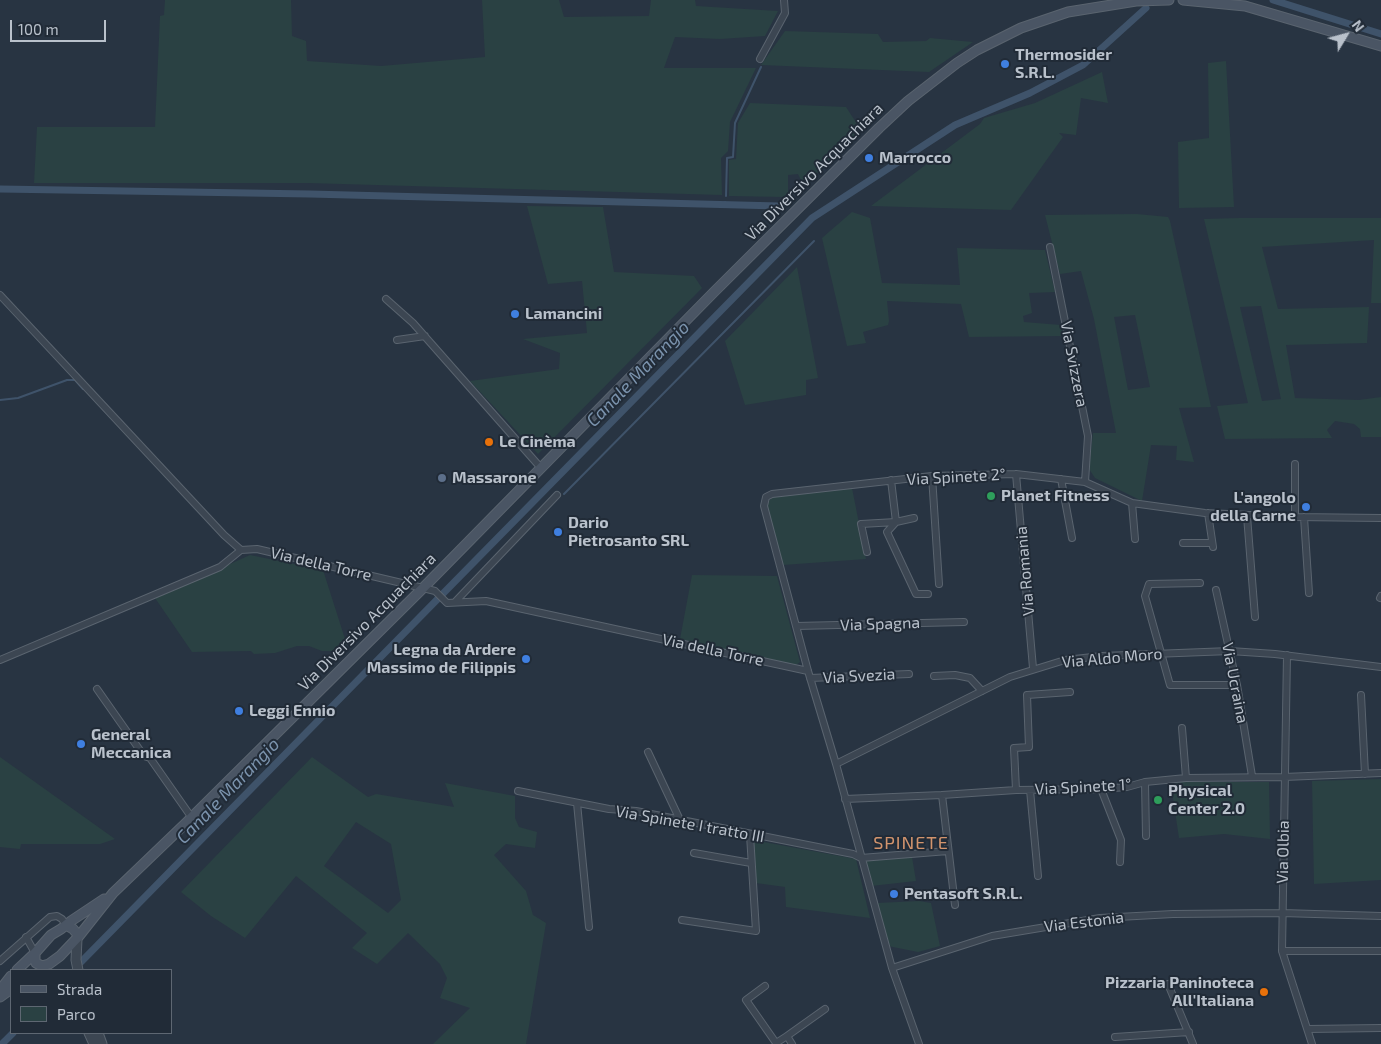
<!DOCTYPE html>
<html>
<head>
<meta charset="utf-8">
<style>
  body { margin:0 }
  #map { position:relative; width:1381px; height:1044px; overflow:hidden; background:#283442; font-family:"Exo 2",sans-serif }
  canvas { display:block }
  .legend { position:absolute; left:10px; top:969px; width:162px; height:65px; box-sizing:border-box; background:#212b37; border:1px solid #5e6772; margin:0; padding:6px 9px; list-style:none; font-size:15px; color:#b9c1cb }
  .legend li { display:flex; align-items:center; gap:10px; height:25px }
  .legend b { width:25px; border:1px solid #5e6772 }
  .north { position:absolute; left:1321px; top:10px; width:50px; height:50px; -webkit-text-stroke:4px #212b37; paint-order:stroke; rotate:53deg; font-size:14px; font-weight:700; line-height:20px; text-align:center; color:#b9c1cb }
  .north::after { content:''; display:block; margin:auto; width:18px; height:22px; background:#b9c1cb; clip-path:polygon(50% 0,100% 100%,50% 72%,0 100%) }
  .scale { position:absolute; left:10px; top:20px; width:96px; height:22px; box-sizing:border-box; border:2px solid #b9c1cb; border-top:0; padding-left:6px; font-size:15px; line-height:18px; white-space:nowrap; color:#b9c1cb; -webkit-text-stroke:4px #212b37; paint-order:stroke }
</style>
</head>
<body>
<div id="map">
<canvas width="1381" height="1044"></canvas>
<ul class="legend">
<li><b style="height:6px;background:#4a5564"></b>Strada</li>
<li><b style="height:14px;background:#2a4143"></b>Parco</li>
</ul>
<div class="north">N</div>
<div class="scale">100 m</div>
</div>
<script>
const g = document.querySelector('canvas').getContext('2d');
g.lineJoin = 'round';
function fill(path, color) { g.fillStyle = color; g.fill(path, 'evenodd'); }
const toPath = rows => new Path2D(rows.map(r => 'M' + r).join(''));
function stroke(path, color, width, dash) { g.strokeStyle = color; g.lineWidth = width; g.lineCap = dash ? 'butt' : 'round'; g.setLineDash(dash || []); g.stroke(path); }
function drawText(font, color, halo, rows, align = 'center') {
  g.font = font + ' "Exo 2",sans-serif'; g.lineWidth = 4; g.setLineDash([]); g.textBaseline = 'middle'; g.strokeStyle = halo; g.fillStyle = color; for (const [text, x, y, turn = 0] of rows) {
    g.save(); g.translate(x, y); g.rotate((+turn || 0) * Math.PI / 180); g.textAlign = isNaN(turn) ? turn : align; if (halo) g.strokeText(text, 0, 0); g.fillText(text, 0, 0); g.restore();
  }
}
fill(toPath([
  [165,0,291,0,292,36,306,41,307,61,381,66,485,57,482,0,559,0,564,17,649,16,651,0,695,0,696,6,778,11,765,36,720,39,675,37,664,68,756,68,730,122,728,151,721,158,722,195,307,183,34,183,37,127,155,127,160,16,164,15],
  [785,31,878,34,883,42,926,41,930,38,973,42,929,72,761,65],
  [1226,61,1234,207,1179,208,1178,142,1209,138,1208,63],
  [1102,72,1108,103,1081,98,1076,135,1059,133,1063,137,1011,210,871,206,980,124,984,118,1035,103],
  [750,103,846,107,861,130,808,182,801,180,798,174,788,175,788,193,784,197,729,196,729,160,736,159,738,123],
  [527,206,603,207,614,272,694,276,702,288,538,454,470,381,559,369,560,353,523,339,587,333,582,281,548,284],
  [852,212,870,218,882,283,960,285,957,248,1045,250,1055,292,1029,293,1032,313,1023,316,1024,322,1061,325,1063,336,969,337,961,304,887,301,889,321,888,325,863,332,866,343,847,346,822,238],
  [1137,214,1168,217,1170,221,1211,407,1179,408,1194,462,1176,460,1177,446,1151,445,1142,501,1095,478,1089,469,1093,433,1116,433,1094,319,1081,271,1060,274,1045,215],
  [1135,315,1150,387,1128,390,1114,317],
  [1240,218,1381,218,1381,303,1371,303,1374,240,1262,247,1278,309,1369,307,1367,343,1286,345,1295,398,1359,400,1381,397,1381,437,1361,437,1360,429,1354,424,1335,421,1327,430,1332,438,1225,439,1217,406,1248,403,1204,219],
  [1261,306,1281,399,1262,401,1240,307],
  [797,267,818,378,806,380,806,395,745,405,725,341],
  [852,488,866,559,783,565,766,506,772,497],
  [250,555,323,570,345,639,350,640,340,654,337,651,322,651,309,646,297,646,275,653,254,654,251,651,192,652,155,598],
  [692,575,777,576,800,662,796,665,680,639],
  [0,757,115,839,100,844,21,844,20,849,0,847],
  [312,757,368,797,376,794,454,807,445,783,515,796,515,818,519,827,537,832,535,848,506,844,494,855,526,891,533,915,546,923,526,1044,433,1044,470,1008,440,998,447,978,440,964,408,933,377,964,352,948,367,933,296,876,245,938,211,916,181,892],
  [356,822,391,844,401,900,388,913,324,866],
  [1381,779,1381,880,1314,884,1312,781],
  [1174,782,1269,782,1270,839,1224,834,1179,838,1171,785],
  [753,840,856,859,870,918,786,907,785,887,756,883],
  [912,857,916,881,871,886,865,861],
  [919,901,931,903,940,946,918,952,888,946,877,903]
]), '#2a4143');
stroke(toPath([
  [726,196,727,158,733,157,735,123,761,67],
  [725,205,725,202],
  [0,400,18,398,67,380,75,380,83,389],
  [564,494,814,241]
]), '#3f536a', 2);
stroke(toPath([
  [1273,0,1381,34],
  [0,189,310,194,779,206],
  [81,962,812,218,955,125,1030,93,1083,65,1146,8],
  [2,1044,13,1033]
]), '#3f536a', 7);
const minor = toPath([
  [760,59,785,13,784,0],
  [1050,247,1088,436,1085,482],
  [0,295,224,535,241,550,257,549,423,588,435,591,447,603,486,601,808,671],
  [386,299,413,323,541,468],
  [397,340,425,336],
  [1295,464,1295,517],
  [1016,474,1033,668],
  [932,476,939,584],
  [1061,479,1072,538],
  [1132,503,1135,539],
  [1208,513,1213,547],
  [1247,516,1255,617],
  [1304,517,1309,593],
  [914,518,896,522,887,532,916,594,928,594],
  [1183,543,1212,543],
  [867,552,861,524,896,522,891,480],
  [1200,583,1149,584,1145,596,1170,685,1237,685],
  [1216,590,1237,685,1252,776],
  [1380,598,1381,596],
  [455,602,557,495],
  [796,626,964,622],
  [1287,655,1282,951,1312,1044],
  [0,660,220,567,241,550],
  [934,676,955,675,970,678,982,691],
  [810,678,909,674],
  [97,689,144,756,150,758,192,818],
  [1361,695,1365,774],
  [1182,728,1186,778],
  [648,752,680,820],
  [836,764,1010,677,1065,660,1102,656,1230,651,1275,654,1381,667],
  [1145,782,1146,836],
  [1101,789,1121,840,1120,862],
  [1016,790,1014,748,1029,747,1027,695,1070,692],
  [1030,790,1038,876],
  [518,791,609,809,636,811,853,854,861,858,948,851],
  [942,795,955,905],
  [845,799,942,795,1016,790,1101,789,1127,787,1145,782,1186,778,1284,777,1381,773],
  [577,803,589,927],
  [694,853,751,863],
  [682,920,756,931,750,835],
  [26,937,35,953],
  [1282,951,1381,951],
  [0,961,50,917,57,916,62,919,66,925],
  [892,968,992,936,1100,918,1173,914,1282,913,1381,916],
  [1168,984,1193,1044],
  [765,986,746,1000,776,1043,787,1036],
  [1308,1029,1381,1028],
  [1115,1037,1189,1032],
  [792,1044,787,1036,825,1009],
  [919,1044,892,968,836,764,808,671,764,506,766,497,772,494,932,476,1016,474,1085,482,1132,503,1205,513,1295,517,1381,518]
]);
const tertiary = toPath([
  [77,939,76,960,78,970],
  [89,1033,94,1044],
  [98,1033,102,1044]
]);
const secondary = toPath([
  [1183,0,1245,6,1381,46],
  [66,925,73,929,79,936,60,956,49,964,42,966,36,963,35,960,35,953,51,935,61,929,71,921,104,899],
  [79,936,113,893,186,823,423,588,714,292,879,128,908,101,957,63,977,50,1021,28,1068,12,1136,1,1169,0],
  [17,970,35,953],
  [0,990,11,976],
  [0,997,11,989]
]);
stroke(minor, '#5a646f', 8);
stroke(tertiary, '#5a646f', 11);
stroke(secondary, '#5a646f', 11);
stroke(minor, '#3c4652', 6);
stroke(tertiary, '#3c4652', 9);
stroke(secondary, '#4a5564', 9);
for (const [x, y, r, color] of [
  [1005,64,5,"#3f7fe0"],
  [869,158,5,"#3f7fe0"],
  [515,314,5,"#3f7fe0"],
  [489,442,5,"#e8710a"],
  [442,478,5,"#5c6f8a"],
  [991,496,5,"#2e9e5b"],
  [1306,507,5,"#3f7fe0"],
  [558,532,5,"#3f7fe0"],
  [526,659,5,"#3f7fe0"],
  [239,711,5,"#3f7fe0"],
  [81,744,5,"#3f7fe0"],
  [1158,800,5,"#2e9e5b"],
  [894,894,5,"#3f7fe0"],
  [1264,992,5,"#e8710a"]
]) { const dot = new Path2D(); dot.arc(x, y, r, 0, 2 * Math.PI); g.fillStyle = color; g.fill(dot); stroke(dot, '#212b37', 2); }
drawText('bold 16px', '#b9c1cb', '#212b37', [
  ["Thermosider",1015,55],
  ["S.R.L.",1015,73],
  ["Marrocco",879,158],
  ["Lamancini",525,314],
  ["Le Cinèma",499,442],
  ["Massarone",452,478],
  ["Planet Fitness",1001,496],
  ["L'angolo",1296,498,"right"],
  ["della Carne",1296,516,"right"],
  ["Dario",568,523],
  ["Pietrosanto SRL",568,541],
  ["Legna da Ardere",516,650,"right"],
  ["Massimo de Filippis",516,668,"right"],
  ["Leggi Ennio",249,711],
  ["General",91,735],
  ["Meccanica",91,753],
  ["Physical",1168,791],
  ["Center 2.0",1168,809],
  ["Pentasoft S.R.L.",904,894],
  ["Pizzaria Paninoteca",1254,983,"right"],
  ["All'Italiana",1254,1001,"right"]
], 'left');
drawText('16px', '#b9c1cb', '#212b37', [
  ["Via Diversivo Acquachiara",814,172,-45],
  ["Via Svizzera",1074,364,79],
  ["Via Spinete 2°",956,477,-3],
  ["Via della Torre",321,564,13],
  ["Via Romania",1025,571,-95],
  ["Via Diversivo Acquachiara",367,622,-45],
  ["Via Spagna",880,624,-2],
  ["Via della Torre",713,650,12],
  ["Via Aldo Moro",1112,658,-5],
  ["Via Svezia",859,676,-3],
  ["Via Ucraina",1235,683,79],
  ["Via Spinete 1°",1083,787,-3],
  ["Via Spinete I tratto III",690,824,10],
  ["Via Olbia",1283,852,-89],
  ["Via Estonia",1084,922,-7]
]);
drawText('italic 18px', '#7b93ad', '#212b37', [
  ["Canale Marangio",638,374,-46],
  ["Canale Marangio",228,791,-46]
]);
g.letterSpacing = '1px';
drawText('18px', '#d2946d', '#212b37', [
  ["SPINETE",911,843]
]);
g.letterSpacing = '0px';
</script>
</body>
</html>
